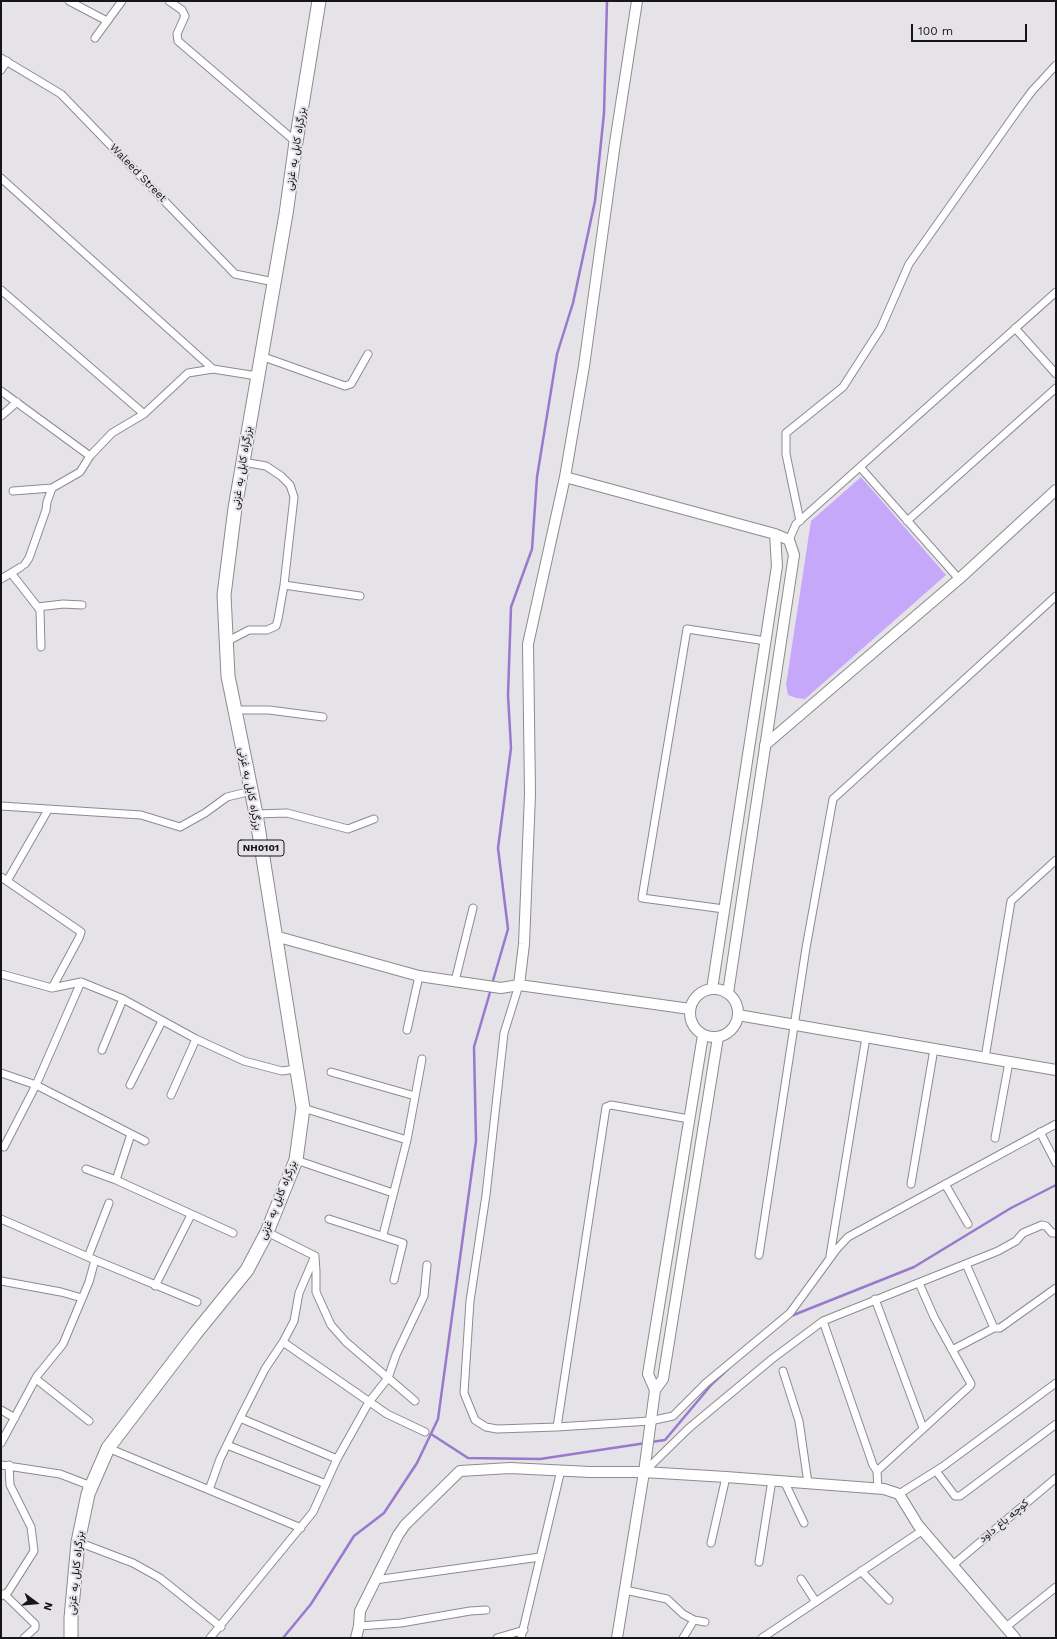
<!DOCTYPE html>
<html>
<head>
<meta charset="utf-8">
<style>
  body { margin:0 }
  #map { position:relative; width:1057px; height:1639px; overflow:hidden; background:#e5e3e7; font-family:"Work Sans",sans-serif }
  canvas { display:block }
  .frame { position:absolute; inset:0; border:2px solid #161517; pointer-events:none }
  .north { position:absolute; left:16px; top:1583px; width:40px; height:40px; -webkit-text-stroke:3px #e5e3e7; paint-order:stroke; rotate:106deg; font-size:11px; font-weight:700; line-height:16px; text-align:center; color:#161517 }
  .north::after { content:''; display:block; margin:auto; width:14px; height:18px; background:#161517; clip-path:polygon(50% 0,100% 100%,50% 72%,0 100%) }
  .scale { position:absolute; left:911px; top:24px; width:116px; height:18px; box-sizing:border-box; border:2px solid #161517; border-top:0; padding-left:5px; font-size:12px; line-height:14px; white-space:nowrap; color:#161517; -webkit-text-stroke:3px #e5e3e7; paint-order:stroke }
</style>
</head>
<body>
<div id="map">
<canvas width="1057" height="1639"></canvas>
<div class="frame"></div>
<div class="north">N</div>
<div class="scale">100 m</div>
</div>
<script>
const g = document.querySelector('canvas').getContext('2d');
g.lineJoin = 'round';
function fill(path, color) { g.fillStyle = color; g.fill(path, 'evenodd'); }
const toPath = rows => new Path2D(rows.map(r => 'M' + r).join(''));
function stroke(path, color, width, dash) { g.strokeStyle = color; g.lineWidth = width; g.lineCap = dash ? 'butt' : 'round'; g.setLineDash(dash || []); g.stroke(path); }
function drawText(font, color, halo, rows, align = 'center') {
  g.font = font + ' "Work Sans",Vazirmatn,sans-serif'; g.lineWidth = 4; g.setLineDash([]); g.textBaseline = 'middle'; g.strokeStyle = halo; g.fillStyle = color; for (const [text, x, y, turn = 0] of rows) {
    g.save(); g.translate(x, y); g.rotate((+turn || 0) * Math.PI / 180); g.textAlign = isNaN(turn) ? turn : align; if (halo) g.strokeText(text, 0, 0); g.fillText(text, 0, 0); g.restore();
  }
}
fill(toPath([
  [861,477,946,575,805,699,796,698,788,695,786,685,811,521]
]), '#c6a8fa');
stroke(toPath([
  [492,984,508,929,498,848,511,748,508,695,511,607,532,549,537,477,557,354,573,303,595,201,604,113,607,1],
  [791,1316,914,1267,1011,1208,1056,1185],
  [431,1434,468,1458,540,1459,646,1443],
  [651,1442,665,1440,712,1384,728,1369],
  [283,1638,311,1604,354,1536,384,1513,417,1463,438,1419,476,1141,474,1047,491,989]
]), '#9979cd', 2.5);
const street = toPath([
  [69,1,107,21],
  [169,1,182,10,185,16,177,34,178,41,296,142],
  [95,38,122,1],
  [1,58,61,94,235,274,274,282],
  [1,70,7,61],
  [1,178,213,369],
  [1,290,144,414],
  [1015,328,1056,374],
  [261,356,345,386,351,384,368,354],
  [1,391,90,456],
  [1,416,17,402],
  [860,467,959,579],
  [13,491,52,488,80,472,90,456,112,433,144,414,188,373,213,369,257,376],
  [800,521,786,454,786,433,843,387,881,328,909,264,1018,110,1032,91,1056,65],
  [907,521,1056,388],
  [789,540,796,524,1056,292],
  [25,564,29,558,46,510,47,502,52,488],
  [11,573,40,610,41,647],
  [1,579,21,567],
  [284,585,360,596],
  [38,607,63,604,82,605],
  [226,642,249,630,267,630,276,626,278,619,284,585,294,497,290,485,281,476,266,466,243,462],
  [235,710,269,710,323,717],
  [1,806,141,815,180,827,205,813,227,797,251,791],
  [256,814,287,813,348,829,374,819],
  [1,877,81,932,79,938,52,988],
  [7,881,48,810],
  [724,909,642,898,687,629,766,641],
  [1,974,52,988,81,982,123,999,196,1039,244,1061,282,1071,296,1069],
  [455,981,473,908],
  [519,985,504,1033,486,1195,470,1301,464,1393,475,1420,486,1427,497,1429,557,1427,650,1421,673,1416,706,1383,790,1313,836,1250,848,1237,1056,1124],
  [407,1030,419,976],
  [102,1050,123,999],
  [985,1058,1011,901,1056,860],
  [331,1072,415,1096],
  [1,1073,36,1085,145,1141],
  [130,1085,162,1021],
  [171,1095,196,1039],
  [303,1108,407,1140],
  [1040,1132,1056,1163],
  [995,1138,1009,1062],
  [4,1147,36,1085,81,982],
  [296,1160,393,1193],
  [86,1169,116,1180,233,1233],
  [116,1180,131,1134],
  [911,1184,934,1049],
  [945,1184,968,1224],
  [1,1219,95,1260,197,1302],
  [329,1219,403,1243,394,1280],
  [267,1232,315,1256],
  [383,1235,407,1140,422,1059],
  [759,1255,806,948,833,799,1056,596],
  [830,1256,866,1037],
  [88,1257,109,1203],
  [315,1257,316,1271,316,1292,331,1325,346,1342,415,1401],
  [966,1264,994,1328,1000,1328,1056,1288],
  [1,1281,61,1292,82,1298],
  [155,1286,191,1215],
  [875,1299,923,1428],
  [823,1321,873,1465,877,1471,878,1489],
  [283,1342,387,1414,425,1432],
  [952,1350,994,1328],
  [783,1371,799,1421,808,1483],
  [36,1379,89,1421],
  [1,1410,15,1418],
  [240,1418,337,1459],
  [557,1427,606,1107,611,1105,689,1119],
  [1,1443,37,1376,63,1344,89,1282,95,1260],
  [227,1445,326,1484],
  [108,1448,301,1528],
  [1,1465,60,1474,86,1484,88,1492],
  [877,1471,970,1386,971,1384,934,1317,919,1283],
  [936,1471,955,1496,960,1496,1056,1424],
  [644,1472,689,1428,772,1359,823,1321,998,1251,1016,1241,1023,1233,1042,1225,1046,1226,1052,1233,1056,1233],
  [784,1481,804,1523],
  [209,1490,220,1459,240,1418,265,1369,283,1342,294,1321,299,1293,315,1256],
  [899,1494,942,1467,1056,1383],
  [78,1542,133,1563,160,1578,221,1627],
  [711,1543,726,1477],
  [759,1562,772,1480],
  [953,1565,1056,1478],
  [861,1571,889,1600],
  [801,1579,816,1602],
  [375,1580,540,1557],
  [625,1590,667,1599,683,1614,694,1620,705,1622],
  [4,1594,35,1624,35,1628,24,1638],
  [1,1596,8,1592,34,1551,31,1527,10,1485,9,1465],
  [359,1626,401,1623,470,1611,486,1610],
  [1006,1627,1056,1587],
  [210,1638,313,1512,337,1459,369,1402,388,1378,396,1355,424,1296,427,1265],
  [497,1638,524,1630],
  [521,1638,561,1470],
  [683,1638,694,1620],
  [762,1638,923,1530]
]);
const secondary = toPath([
  [565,477,775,534,789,540,794,555,728,993],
  [765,745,959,579,1056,490],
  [275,936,419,976,501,988,519,985,690,1009],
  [519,985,524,944,530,794,528,644,565,477,584,366,615,143,637,1],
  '690 1013a24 24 0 1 1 48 0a24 24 0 1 1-48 0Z',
  [712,989,777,566,775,534],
  [738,1015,1056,1070],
  [655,1390,648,1374,703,1035],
  [356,1638,359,1626,360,1611,398,1535,405,1525,460,1471,510,1468,590,1472,644,1472,726,1477,884,1489,899,1494,918,1525,1015,1638],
  [617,1638,644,1472,655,1390,663,1379,718,1037]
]);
const highway = toPath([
  [71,1638,71,1618,78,1542,88,1494,108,1448,195,1334,247,1270,267,1232,296,1160,303,1108,256,814,228,676,224,595,235,508,286,214,296,142,319,1]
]);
stroke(street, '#8c8b8f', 9);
stroke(secondary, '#8c8b8f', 12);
stroke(highway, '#8c8b8f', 15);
stroke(street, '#fff', 7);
stroke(secondary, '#fff', 10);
stroke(highway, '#fff', 13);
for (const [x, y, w] of [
  [261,848,46]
]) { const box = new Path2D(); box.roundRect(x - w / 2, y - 8, w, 16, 3); g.fillStyle = '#e5e3e7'; g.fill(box); stroke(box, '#161517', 1); }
drawText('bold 10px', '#161517', null, [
  ["NH0101",261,848]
]);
drawText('11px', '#161517', '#e5e3e7', [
  ["بزرگراه کابل به غزنی",296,149,-81],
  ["Waleed Street",138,173,46],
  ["بزرگراه کابل به غزنی",242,468,-81],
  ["بزرگراه کابل به غزنی",250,789,79],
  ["بزرگراه کابل به غزنی",278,1200,-68],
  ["کوچه باغ داود",1004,1521,-40],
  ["بزرگراه کابل به غزنی",76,1573,-84]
]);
</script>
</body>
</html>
